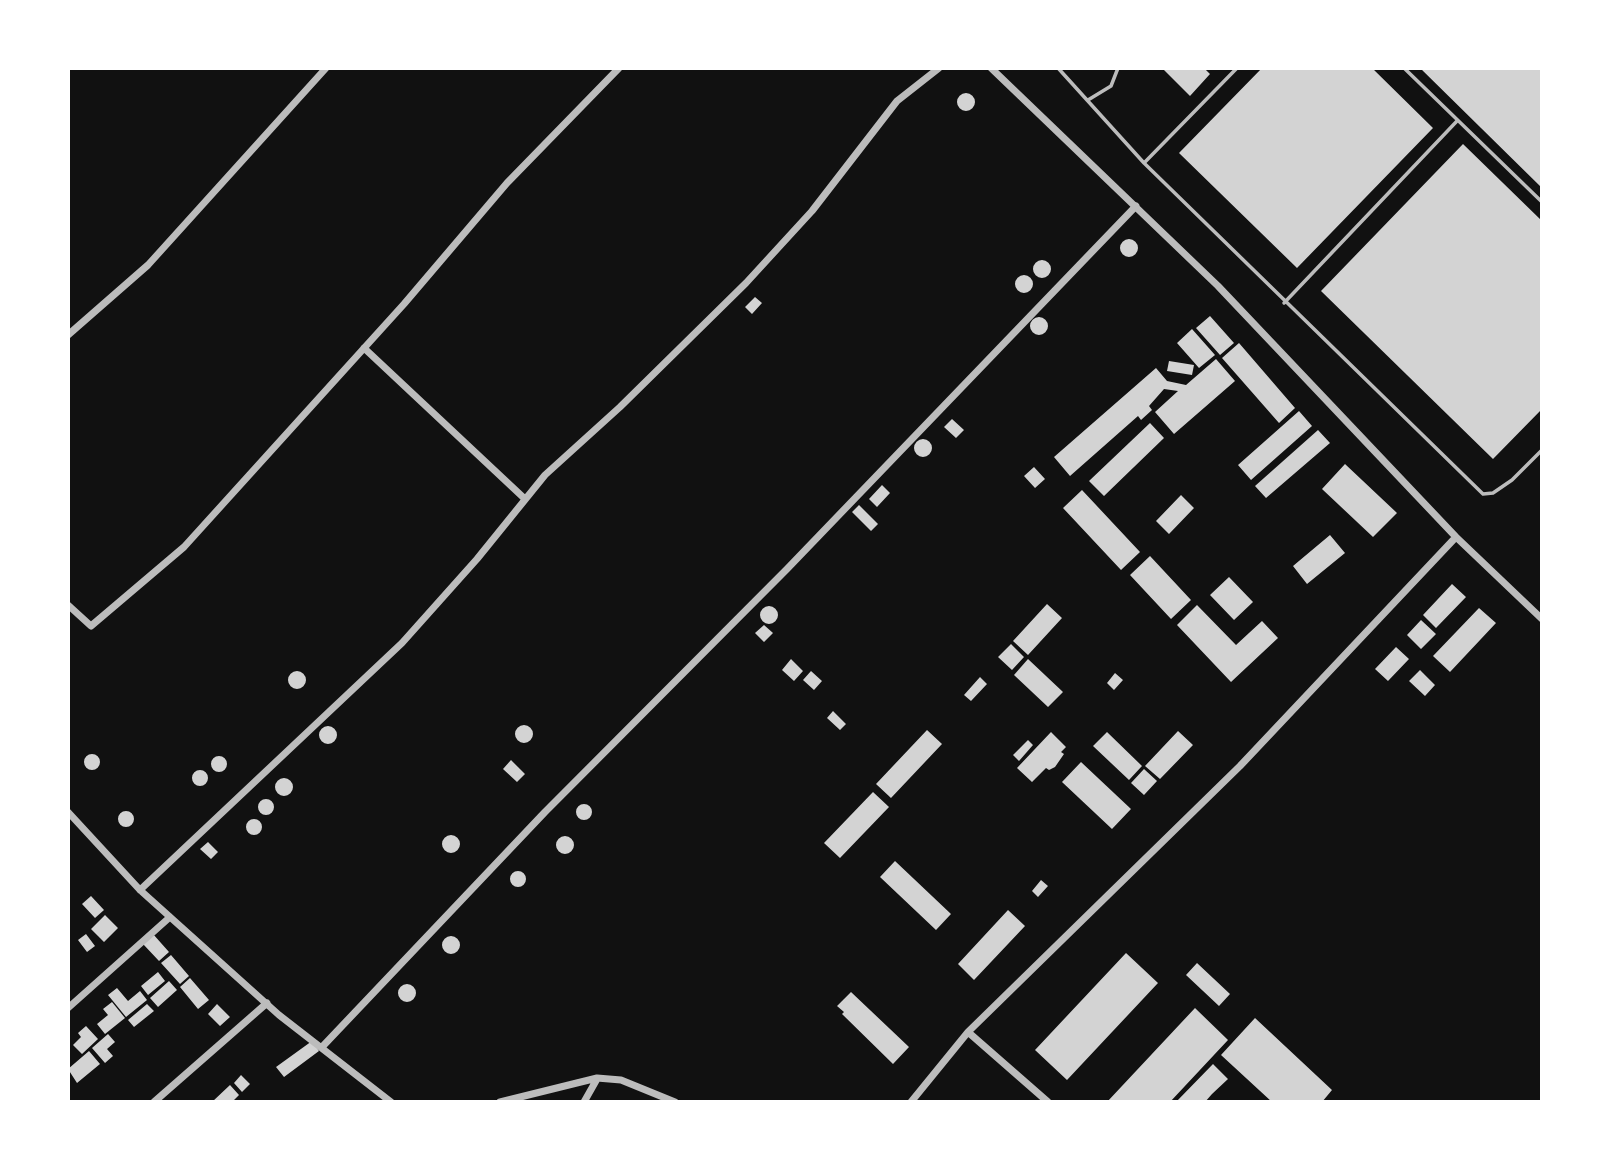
<!DOCTYPE html>
<html>
<head>
<meta charset="utf-8">
<style>
  body { margin:0 }
  #map { position:relative; width:1610px; height:1170px; overflow:hidden; background:#111; font-family:Spectral,serif }
  canvas { display:block }
  .frame { position:absolute; inset:0; border:70px solid #fff; pointer-events:none }
</style>
</head>
<body>
<div id="map">
<canvas width="1610" height="1170"></canvas>
<div class="frame"></div>
</div>
<script>
const g = document.querySelector('canvas').getContext('2d');
g.lineJoin = 'round';
function fill(path, color) { g.fillStyle = color; g.fill(path, 'evenodd'); }
const toPath = rows => new Path2D(rows.map(r => 'M' + r).join(''));
function stroke(path, color, width, dash) { g.strokeStyle = color; g.lineWidth = width; g.lineCap = dash ? 'butt' : 'round'; g.setLineDash(dash || []); g.stroke(path); }
fill(toPath([
  [1162,68,1204,68,1210,74,1190,96],
  [1262,68,1372,68,1433,128,1297,268,1179,153],
  [1420,68,1542,68,1542,188],
  '957 102a9 9 0 1 1 18 0a9 9 0 1 1-18 0Z',
  [1463,144,1542,221,1542,409,1493,459,1321,291],
  '1120 248a9 9 0 1 1 18 0a9 9 0 1 1-18 0Z',
  '1033 269a9 9 0 1 1 18 0a9 9 0 1 1-18 0Z',
  '1015 284a9 9 0 1 1 18 0a9 9 0 1 1-18 0Z',
  [755,297,762,303,752,314,745,307],
  [1210,316,1234,343,1220,355,1196,328],
  '1030 326a9 9 0 1 1 18 0a9 9 0 1 1-18 0Z',
  [1192,329,1215,355,1199,368,1177,343],
  [1239,343,1295,408,1279,423,1222,358],
  [1216,359,1235,381,1174,434,1155,412,1178,391,1164,389,1149,406,1152,410,1141,420,1138,416,1070,476,1054,457,1156,368,1167,381,1186,385],
  [1169,361,1194,365,1192,375,1167,371],
  [1299,411,1312,426,1251,480,1238,465],
  [952,419,964,430,956,438,944,427],
  [1150,423,1164,438,1104,496,1089,481],
  [1318,430,1330,443,1266,498,1255,486],
  '914 448a9 9 0 1 1 18 0a9 9 0 1 1-18 0Z',
  [1345,464,1397,513,1373,537,1322,489],
  [1034,467,1045,479,1035,488,1024,476],
  [882,485,890,493,877,507,869,499],
  [1082,490,1140,552,1121,570,1063,508],
  [1181,495,1194,508,1169,534,1156,521],
  [859,505,878,524,871,531,852,512],
  [1330,535,1345,553,1307,584,1293,566],
  [1150,556,1191,600,1171,619,1130,575],
  [1229,577,1253,602,1234,620,1210,595],
  [1452,584,1466,597,1436,628,1423,615],
  [1047,604,1062,618,1028,655,1013,641],
  [1197,605,1236,645,1262,621,1278,638,1231,682,1177,625],
  '760 615a9 9 0 1 1 18 0a9 9 0 1 1-18 0Z',
  [1479,608,1496,623,1450,672,1433,656],
  [1421,620,1436,634,1421,649,1407,635],
  [764,625,773,633,764,642,755,633],
  [1011,644,1024,657,1012,670,998,657],
  [1396,647,1409,659,1388,681,1375,669],
  [791,659,803,671,794,681,782,670],
  [1028,659,1063,692,1048,707,1014,675],
  [1420,670,1435,685,1425,696,1409,681],
  '288 680a9 9 0 1 1 18 0a9 9 0 1 1-18 0Z',
  [811,671,822,681,814,690,803,680],
  [1115,673,1123,680,1114,690,1107,683],
  [980,677,987,684,971,701,964,695],
  [833,711,846,724,840,730,827,718],
  '515 734a9 9 0 1 1 18 0a9 9 0 1 1-18 0Z',
  '319 735a9 9 0 1 1 18 0a9 9 0 1 1-18 0Z',
  [927,730,942,744,891,798,876,784],
  [1178,731,1193,745,1160,779,1145,766],
  [1051,732,1066,747,1061,752,1064,754,1055,767,1049,770,1046,768,1032,782,1017,768],
  [1107,732,1142,766,1129,780,1093,746],
  [1028,740,1033,745,1019,761,1013,755],
  '84 762a8 8 0 1 1 16 0a8 8 0 1 1-16 0Z',
  '211 764a8 8 0 1 1 16 0a8 8 0 1 1-16 0Z',
  [511,760,525,774,517,782,503,769],
  [1081,762,1131,809,1112,829,1062,782],
  [1144,769,1157,781,1144,795,1131,783],
  '192 778a8 8 0 1 1 16 0a8 8 0 1 1-16 0Z',
  '275 787a9 9 0 1 1 18 0a9 9 0 1 1-18 0Z',
  [873,792,889,807,840,858,824,843],
  '258 807a8 8 0 1 1 16 0a8 8 0 1 1-16 0Z',
  '576 812a8 8 0 1 1 16 0a8 8 0 1 1-16 0Z',
  '118 819a8 8 0 1 1 16 0a8 8 0 1 1-16 0Z',
  '246 827a8 8 0 1 1 16 0a8 8 0 1 1-16 0Z',
  '442 844a9 9 0 1 1 18 0a9 9 0 1 1-18 0Z',
  '556 845a9 9 0 1 1 18 0a9 9 0 1 1-18 0Z',
  [208,842,218,852,211,859,200,849],
  [895,861,951,914,936,930,880,877],
  '510 879a8 8 0 1 1 16 0a8 8 0 1 1-16 0Z',
  [1041,880,1048,886,1038,897,1032,891],
  [91,896,104,910,95,918,82,904],
  [1008,910,1025,926,974,980,958,964],
  [105,915,118,928,104,942,91,929],
  [86,934,95,946,87,952,78,940],
  [153,934,169,952,159,961,143,944],
  '442 945a9 9 0 1 1 18 0a9 9 0 1 1-18 0Z',
  [1126,953,1158,983,1067,1080,1035,1050],
  [171,955,189,976,180,984,161,963],
  [1197,963,1230,994,1219,1006,1186,975],
  [158,972,165,981,148,995,141,986],
  [190,978,209,1000,198,1009,180,987],
  [169,981,177,990,158,1007,150,998],
  '398 993a9 9 0 1 1 18 0a9 9 0 1 1-18 0Z',
  [117,988,128,1001,140,991,147,1000,126,1017,108,995],
  [851,992,909,1047,893,1064,842,1014,844,1012,837,1006],
  [112,1002,125,1018,105,1034,97,1024,108,1015,103,1009],
  [147,1004,154,1011,134,1027,128,1020],
  [217,1004,230,1017,220,1026,208,1014],
  [1195,1008,1228,1040,1170,1102,1107,1102],
  [1255,1018,1332,1090,1322,1102,1272,1102,1221,1055],
  [86,1026,98,1039,82,1054,73,1045,81,1037,78,1033],
  [108,1034,115,1042,107,1049,113,1056,105,1063,92,1048],
  [312,1041,319,1051,284,1077,276,1067],
  [89,1051,100,1064,77,1083,68,1069],
  [1213,1064,1228,1079,1212,1094,1205,1102,1176,1102],
  [241,1075,250,1084,242,1092,234,1083],
  [230,1085,239,1095,232,1102,212,1102]
]), '#d3d3d3');
stroke(toPath([
  [1058,68,1144,163,1483,494,1493,493,1512,480,1542,450],
  [1404,68,1542,202],
  [1088,100,1111,86,1118,68],
  [1144,163,1237,68],
  [1284,303,1457,121]
]), '#bcbcbc', 3.5);
stroke(toPath([
  [991,68,1218,286,1456,537,1542,619],
  [68,335,148,265,326,68],
  [364,348,525,499],
  [68,605,91,626,184,547,404,304,507,183,619,68],
  [68,812,140,890,279,1015,391,1102],
  [140,890,402,643,477,559,545,475,620,407,746,283,812,211,897,101,939,68],
  [68,1008,170,917],
  [968,1032,1048,1102],
  [323,1046,545,812,787,569,1136,206],
  [154,1102,267,1003],
  [500,1102,597,1078,621,1080,675,1102],
  [584,1102,597,1079],
  [911,1102,968,1032,1240,766,1456,537]
]), '#bcbcbc', 7);
</script>
</body>
</html>
